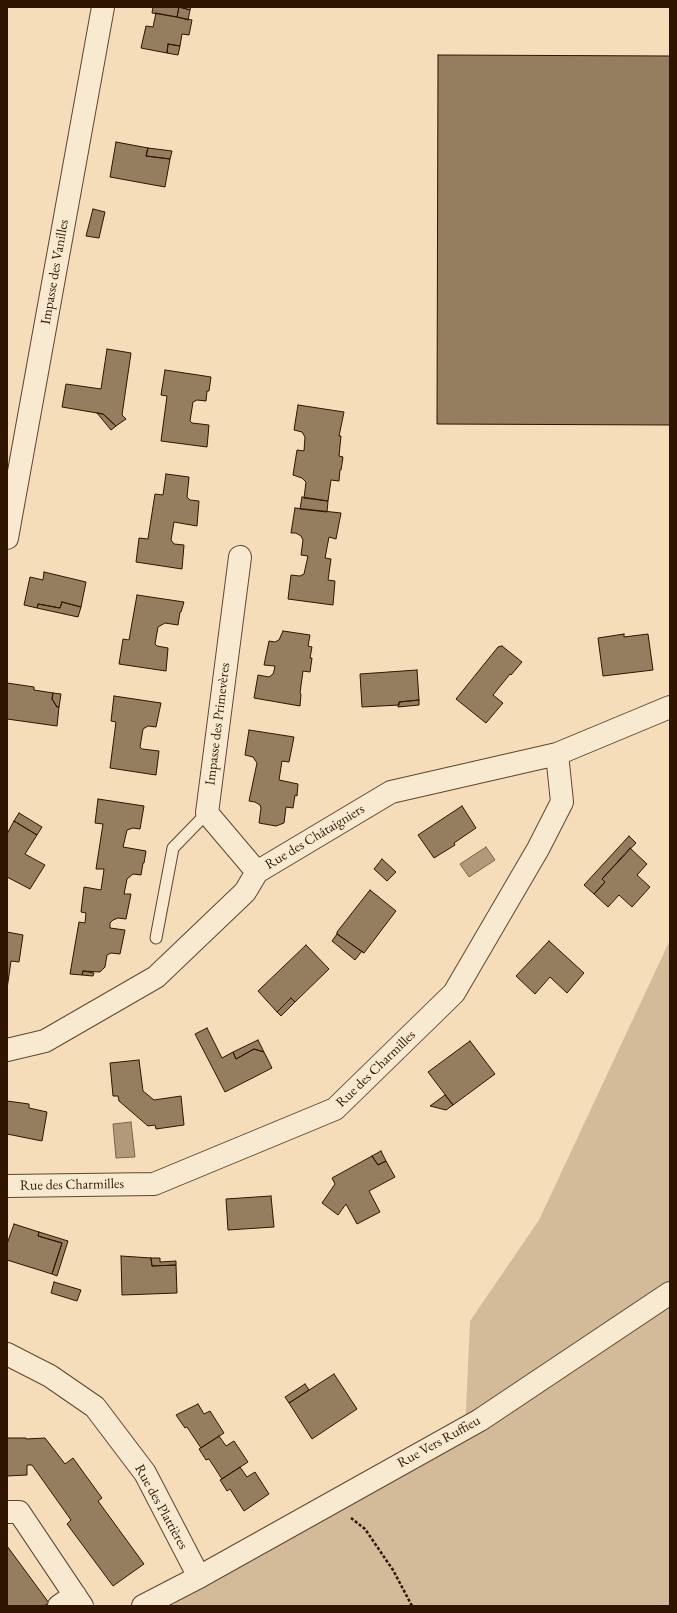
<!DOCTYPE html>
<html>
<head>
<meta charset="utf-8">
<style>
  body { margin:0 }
  #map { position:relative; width:677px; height:1613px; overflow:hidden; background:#f4ddb8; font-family:"EB Garamond",serif }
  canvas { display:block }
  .frame { position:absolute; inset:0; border:8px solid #2f1400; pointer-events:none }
</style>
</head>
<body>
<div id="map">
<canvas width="677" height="1613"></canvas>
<div class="frame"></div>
</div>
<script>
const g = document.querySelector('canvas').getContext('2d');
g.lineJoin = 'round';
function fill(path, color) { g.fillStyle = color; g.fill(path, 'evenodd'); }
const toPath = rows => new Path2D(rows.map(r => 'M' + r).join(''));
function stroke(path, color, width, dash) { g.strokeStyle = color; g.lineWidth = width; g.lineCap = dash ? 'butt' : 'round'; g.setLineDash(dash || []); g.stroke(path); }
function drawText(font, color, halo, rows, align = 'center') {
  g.font = font + ' "EB Garamond",serif'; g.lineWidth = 3.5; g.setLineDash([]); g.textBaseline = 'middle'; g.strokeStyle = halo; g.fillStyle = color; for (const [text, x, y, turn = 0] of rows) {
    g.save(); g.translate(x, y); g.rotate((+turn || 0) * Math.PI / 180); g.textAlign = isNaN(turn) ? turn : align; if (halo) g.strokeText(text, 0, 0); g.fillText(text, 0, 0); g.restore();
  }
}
fill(toPath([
  [670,940,670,1606,137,1606,465,1431,470,1321,539,1220]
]), '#d3bb99');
const water = toPath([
  [486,847,495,860,469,877,460,864,486,847],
  [131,1122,135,1157,116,1158,113,1124,131,1122]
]);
fill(water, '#b19979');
stroke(water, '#7d6449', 1);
const building = toPath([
  [153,7,191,7,190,10,179,7,177,17,152,13,153,7],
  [179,7,190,10,188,20,177,17,179,7],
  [156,13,192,20,189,35,182,34,180,46,168,44,167,53,141,48,146,26,153,27,156,13],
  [168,44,180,46,178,55,167,53,168,44],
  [438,55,670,56,670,425,437,424,438,55],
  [116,142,148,148,146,156,170,159,165,187,110,177,116,142],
  [148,148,172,151,170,159,146,156,148,148],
  [93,209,105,212,99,238,86,236,93,209],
  [107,349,131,353,122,415,126,419,116,426,103,414,62,407,66,384,101,389,107,349],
  [165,370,211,377,209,391,207,391,206,401,197,400,193,402,190,421,192,423,209,425,207,447,161,441,167,396,161,395,165,370],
  [298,405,344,412,339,436,341,436,339,456,343,457,341,470,340,470,339,481,331,480,328,501,304,498,306,482,302,478,293,475,297,450,304,451,305,437,302,432,294,430,298,405],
  [97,413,103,414,116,426,111,430,97,413],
  [166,474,189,477,187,497,190,500,199,501,197,526,174,522,171,540,174,544,184,545,182,569,136,562,139,538,148,539,155,494,163,495,166,474],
  [302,497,328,501,327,512,300,509,302,497],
  [295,508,341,513,336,539,329,537,325,558,331,559,328,580,335,581,333,605,288,599,291,575,300,576,304,574,308,556,301,555,303,540,301,536,296,533,291,533,295,508],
  [44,572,86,582,81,607,62,602,60,608,38,604,37,608,24,605,30,577,43,580,44,572],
  [137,595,184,602,181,612,180,612,178,625,165,623,158,627,155,644,157,646,168,648,166,671,119,664,123,639,129,640,137,595],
  [62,602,81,607,78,617,37,608,38,604,60,608,62,602],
  [283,631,310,635,308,646,312,647,310,658,312,658,310,672,303,671,300,693,301,694,300,706,254,698,258,675,269,677,273,674,274,671,275,666,264,665,269,641,275,642,279,640,283,631],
  [624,634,624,637,648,634,653,670,603,676,598,638,624,634],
  [502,646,522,662,511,675,510,674,493,695,503,703,486,723,456,699,498,647,502,646],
  [417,670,419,700,399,702,399,705,362,707,360,674,417,670],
  [7,683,34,687,34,690,53,693,52,699,57,707,59,707,57,726,7,719,7,683],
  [53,693,61,694,59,707,57,707,52,699,53,693],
  [114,696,161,703,156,727,148,726,143,729,140,747,142,749,159,751,156,775,110,768,116,722,111,721,114,696],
  [419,700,419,705,398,707,399,702,419,700],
  [249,730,294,737,289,762,282,761,279,780,298,784,297,796,295,795,293,808,286,807,284,823,276,826,259,823,261,808,260,805,255,802,249,801,257,763,253,757,245,755,249,730],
  [98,799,144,806,140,829,133,828,127,830,123,847,146,851,144,863,143,863,141,875,133,874,127,879,124,894,131,894,126,919,118,918,113,920,110,923,110,928,125,930,120,954,111,953,107,955,105,967,100,972,83,971,82,975,70,974,79,922,85,923,86,913,81,912,84,887,101,890,104,869,96,869,103,824,95,823,98,799],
  [462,806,476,828,454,843,455,845,434,858,418,835,462,806],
  [19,813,42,827,37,835,14,821,19,813],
  [14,821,37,835,25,854,45,865,30,889,7,877,7,834,14,821],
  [629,836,636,843,602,879,605,882,594,894,584,885,629,836],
  [630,848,647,864,637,875,650,887,632,907,619,895,608,907,594,894,605,882,602,879,630,848],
  [382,859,396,872,387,881,374,869,382,859],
  [370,890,396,911,364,953,337,934,337,932,370,890],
  [7,932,23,935,19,962,11,961,7,989,7,932],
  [337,934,364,953,362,951,355,960,332,941,337,934],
  [549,941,584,973,567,993,550,977,535,994,516,976,549,941],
  [306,945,329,969,295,1002,291,998,277,1012,258,991,306,945],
  [83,971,94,973,93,976,82,975,83,971],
  [291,998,295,1002,281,1016,277,1012,291,998],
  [207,1028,222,1058,233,1052,236,1059,254,1049,264,1052,272,1068,225,1092,195,1034,207,1028],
  [258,1040,264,1052,254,1049,236,1059,233,1052,258,1040],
  [470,1041,495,1074,453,1105,428,1072,470,1041],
  [139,1060,143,1091,154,1100,181,1096,184,1125,156,1129,155,1125,148,1126,119,1101,118,1096,113,1096,110,1063,139,1060],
  [445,1095,453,1105,446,1110,430,1106,445,1095],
  [7,1101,29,1104,29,1108,47,1112,42,1141,7,1134,7,1101],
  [381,1151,386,1161,378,1165,372,1156,381,1151],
  [372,1156,378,1165,386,1161,395,1177,369,1191,380,1212,357,1224,346,1204,338,1215,322,1203,335,1184,332,1178,372,1156],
  [271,1196,274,1227,228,1230,226,1199,271,1196],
  [14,1224,39,1232,38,1236,62,1243,52,1274,7,1260,7,1244,14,1224],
  [39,1232,68,1241,57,1276,52,1274,62,1243,38,1236,39,1232],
  [121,1256,151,1258,152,1266,176,1265,177,1293,122,1295,121,1256],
  [151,1258,160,1258,160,1262,176,1261,176,1265,152,1266,151,1258],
  [54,1282,81,1290,77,1301,51,1293,54,1282],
  [334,1374,357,1409,312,1439,289,1403,334,1374],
  [305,1384,309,1390,289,1403,285,1397,305,1384],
  [198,1404,204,1414,210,1411,224,1433,201,1448,187,1427,185,1428,176,1415,198,1404],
  [219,1436,226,1446,234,1441,248,1462,222,1479,209,1459,206,1460,199,1449,219,1436],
  [7,1438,26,1438,26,1439,45,1438,65,1464,73,1458,102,1498,98,1501,144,1564,113,1586,67,1524,71,1520,32,1465,27,1465,27,1475,7,1476,7,1438],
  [240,1467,247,1477,255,1472,269,1494,244,1511,230,1489,227,1491,220,1480,240,1467],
  [7,1546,49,1603,44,1606,7,1606,7,1546]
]);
fill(building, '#957d60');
stroke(building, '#2f1400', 1);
const service = toPath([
  [156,938,173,848,207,813]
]);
const minor = toPath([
  [7,538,103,7],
  [240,557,207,813,257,872],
  [7,1050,45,1041,156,977,245,892,257,872,391,792,557,754,670,707],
  [7,1186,154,1184,335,1109,454,993,538,849,562,802,557,754],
  [7,1354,50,1376,95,1407,145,1473,199,1577,143,1606],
  [7,1512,19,1512,82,1606],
  [59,1606,75,1595]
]);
const tertiary = toPath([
  [199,1577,480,1420,670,1293]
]);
stroke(service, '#60462e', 13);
stroke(minor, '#60462e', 24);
stroke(tertiary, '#60462e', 24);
stroke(toPath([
  [351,1518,365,1529,393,1570,412,1606]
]), '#2f1400', 2.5, [3, 2]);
stroke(service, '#f8e9d1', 11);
stroke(minor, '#f8e9d1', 22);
stroke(tertiary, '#f8e9d1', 22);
drawText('14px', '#2f1400', '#f8e9d1', [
  ["Impasse des Vanilles",55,272,-80],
  ["Impasse des Primevères",218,724,-83],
  ["Rue des Châtaigniers",315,837,-31],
  ["Rue des Charmilles",376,1069,-44],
  ["Rue des Charmilles",72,1185,-1],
  ["Rue Vers Ruffieu",439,1442,-29],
  ["Rue des Plattières",161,1507,61]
]);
</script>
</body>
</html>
